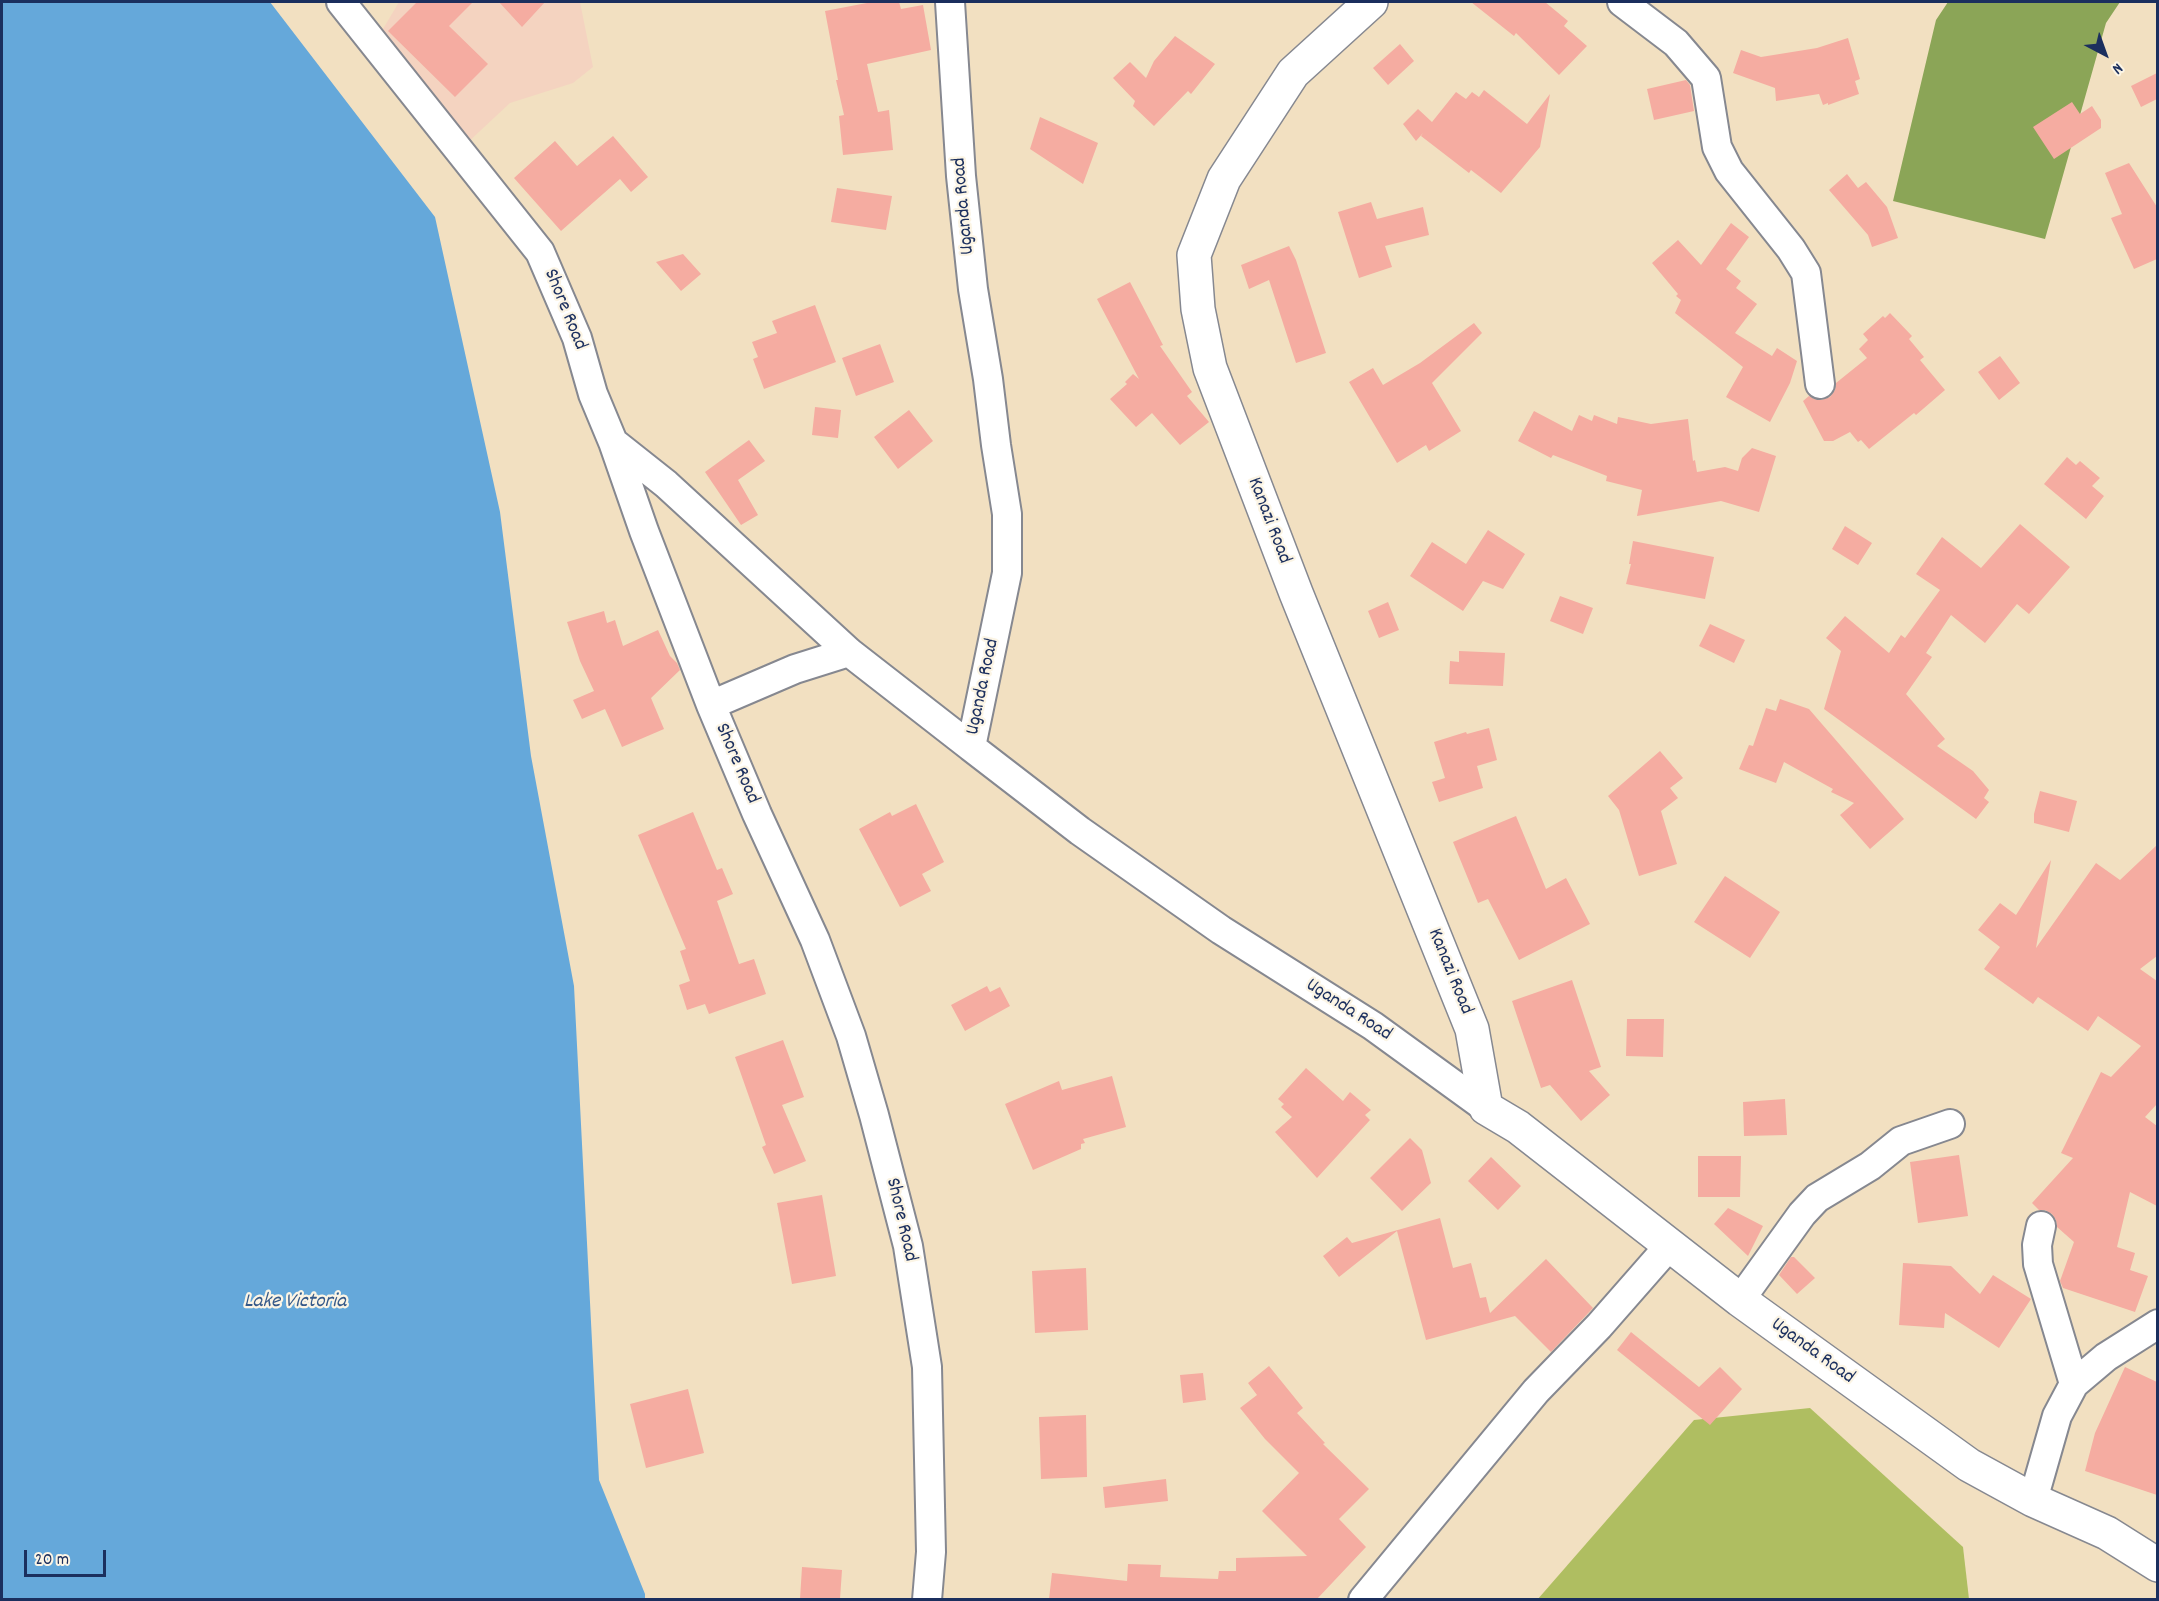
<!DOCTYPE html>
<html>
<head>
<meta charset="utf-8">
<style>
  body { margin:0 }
  #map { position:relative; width:2159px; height:1601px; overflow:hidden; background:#f2e0c1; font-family:Dekko,sans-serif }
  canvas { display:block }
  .frame { position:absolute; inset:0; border:3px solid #1b2f5e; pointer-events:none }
  .north { position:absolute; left:2075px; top:24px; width:60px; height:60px; -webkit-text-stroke:4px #fcf5e5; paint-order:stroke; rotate:139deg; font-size:16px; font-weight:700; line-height:24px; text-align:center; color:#1b2f5e }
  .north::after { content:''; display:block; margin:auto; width:21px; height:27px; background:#1b2f5e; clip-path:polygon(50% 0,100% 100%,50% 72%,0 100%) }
  .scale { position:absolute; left:24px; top:1550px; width:82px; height:27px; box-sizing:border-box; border:3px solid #1b2f5e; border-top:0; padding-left:8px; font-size:18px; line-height:21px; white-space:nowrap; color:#1b2f5e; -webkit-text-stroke:4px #fcf5e5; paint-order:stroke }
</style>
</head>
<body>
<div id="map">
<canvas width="2159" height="1601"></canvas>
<div class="frame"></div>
<div class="north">N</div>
<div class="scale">20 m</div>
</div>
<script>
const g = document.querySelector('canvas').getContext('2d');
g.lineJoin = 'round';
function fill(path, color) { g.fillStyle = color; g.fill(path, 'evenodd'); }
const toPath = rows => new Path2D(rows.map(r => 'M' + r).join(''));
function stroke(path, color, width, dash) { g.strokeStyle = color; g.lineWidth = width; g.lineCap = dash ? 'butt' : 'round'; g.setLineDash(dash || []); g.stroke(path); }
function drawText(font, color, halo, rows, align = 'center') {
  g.font = font + ' Dekko,sans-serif'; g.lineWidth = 4.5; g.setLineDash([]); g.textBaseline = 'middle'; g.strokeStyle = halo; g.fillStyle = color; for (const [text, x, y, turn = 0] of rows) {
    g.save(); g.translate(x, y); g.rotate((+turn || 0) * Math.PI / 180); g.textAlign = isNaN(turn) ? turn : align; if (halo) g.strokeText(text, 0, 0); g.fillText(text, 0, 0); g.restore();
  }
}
fill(toPath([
  [399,2,580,2,593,67,573,83,510,103,465,145,380,34]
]), '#f4d3c0');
fill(toPath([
  [1810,1408,1963,1547,1969,1599,1537,1600,1694,1420]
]), '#afbe61');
fill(toPath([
  [1948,2,2120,2,2106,23,2045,239,1893,201,1936,20]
]), '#8ba557');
fill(toPath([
  [2,2,270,2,435,217,500,512,531,756,574,986,599,1480,645,1594,645,1599,2,1599]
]), '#65a8da');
fill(toPath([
  [417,2,473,2,449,26,488,64,455,97,388,31],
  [499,2,545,2,522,27],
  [872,2,899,2,901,9,923,5,931,50,867,64,878,112,889,110,893,150,843,155,839,116,844,115,836,80,838,80,825,11],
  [1471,2,1545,2,1568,21,1564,26,1587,46,1559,75,1516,33,1514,36],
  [1175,36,1215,64,1191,94,1188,91,1154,126,1133,106,1135,101,1113,78,1130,62,1146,78,1154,61],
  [1848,38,1860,79,1855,81,1859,94,1828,105,1828,103,1823,105,1819,94,1776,101,1775,88,1733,73,1741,50,1761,57,1817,48],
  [1400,44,1414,61,1388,85,1373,68],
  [2157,73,2157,99,2141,107,2131,86],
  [1686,80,1690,85,1694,111,1654,120,1647,89],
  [1484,90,1527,124,1550,94,1540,147,1501,193,1471,170,1469,173,1421,136,1423,133,1416,141,1403,124,1418,109,1432,122,1456,92,1466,99,1472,92,1479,97],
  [2072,102,2080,114,2092,106,2101,120,2101,128,2054,159,2033,127],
  [1040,117,1098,143,1083,184,1030,149],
  [613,136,648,177,631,192,620,179,561,231,514,178,555,141,577,166],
  [2129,163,2157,207,2157,259,2134,269,2111,218,2122,214,2105,173],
  [1847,174,1858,188,1866,182,1887,207,1898,238,1872,247,1868,235,1829,190],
  [837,188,892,196,886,230,831,222],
  [1371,202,1377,219,1423,207,1429,235,1385,246,1392,267,1359,278,1338,212],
  [1731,223,1749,237,1726,269,1741,281,1736,288,1757,304,1735,333,1772,356,1777,348,1797,361,1790,383,1770,422,1726,397,1743,367,1675,313,1681,300,1676,296,1678,294,1652,263,1678,240,1701,265],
  [1289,246,1296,260,1326,353,1296,363,1269,280,1249,289,1241,265],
  [683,254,701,274,681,291,656,262],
  [1130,282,1163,345,1160,346,1192,392,1187,396,1209,422,1180,445,1152,413,1136,427,1110,399,1127,384,1125,382,1133,374,1139,379,1097,299],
  [815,305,836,362,764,389,753,359,758,357,752,342,777,333,772,321],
  [1890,313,1912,336,1909,339,1924,357,1920,360,1945,390,1916,415,1914,413,1869,449,1861,440,1858,442,1850,432,1833,441,1824,441,1803,401,1809,396,1814,399,1821,400,1830,397,1835,390,1836,383,1867,358,1859,349,1868,340,1863,334,1883,316,1885,318],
  [1474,323,1482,333,1432,383,1461,431,1429,451,1426,445,1397,463,1349,382,1373,368,1383,385,1420,363],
  [880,344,894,382,856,396,842,358],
  [2000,356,2020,383,1999,400,1978,372],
  [815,407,841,410,838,438,812,435],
  [909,410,933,441,898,469,874,437],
  [1534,411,1572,431,1579,415,1592,421,1594,415,1617,424,1618,417,1651,424,1688,419,1693,461,1695,460,1697,472,1725,467,1738,471,1742,458,1752,448,1776,456,1759,512,1721,501,1637,516,1642,490,1606,481,1607,476,1553,455,1551,458,1518,441],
  [749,440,765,461,738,480,758,515,741,525,705,472],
  [2067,457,2076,465,2080,461,2100,478,2092,486,2104,496,2086,519,2044,484],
  [2020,524,2070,567,2029,614,2017,604,1985,643,1951,615,1926,653,1932,657,1906,694,1945,739,1937,746,1973,771,1989,790,1984,798,1989,802,1976,819,1824,709,1841,651,1826,638,1845,616,1889,653,1901,635,1905,638,1940,590,1916,574,1942,537,1981,568],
  [1845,526,1872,543,1858,565,1832,549],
  [1488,530,1525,554,1503,589,1483,581,1463,611,1410,576,1432,542,1466,564],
  [1633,541,1714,557,1705,599,1626,584,1631,564,1629,564],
  [1560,596,1593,608,1583,634,1550,621],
  [1388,602,1399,630,1379,638,1368,611],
  [604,611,607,623,615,620,623,646,658,630,670,656,677,663,680,670,651,698,664,729,622,747,605,709,582,719,573,700,594,691,580,661,567,622],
  [1710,624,1745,640,1734,663,1699,646],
  [1459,651,1505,653,1503,686,1449,684,1450,661,1459,662],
  [1780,699,1809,709,1904,819,1870,849,1840,815,1854,803,1831,792,1833,789,1784,762,1776,783,1739,769,1749,745,1753,746,1766,708,1776,711],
  [1489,728,1497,760,1477,766,1483,788,1439,802,1432,782,1445,778,1434,742,1466,732,1467,734],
  [1660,751,1683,778,1670,788,1678,798,1661,811,1677,864,1639,876,1619,810,1608,796],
  [2040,791,2077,801,2069,832,2034,823,2034,814],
  [916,804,944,862,922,874,931,891,900,907,859,829,890,812,892,816],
  [693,812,717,870,722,868,733,894,717,901,739,964,754,959,766,994,709,1014,705,1004,687,1010,679,985,690,981,680,951,686,949,638,835],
  [1516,816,1546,889,1566,878,1590,924,1519,960,1488,899,1478,903,1453,842],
  [2157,845,2157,956,2140,969,2157,981,2157,1104,2145,1117,2157,1126,2157,1206,2130,1192,2117,1247,2135,1253,2130,1270,2148,1276,2135,1312,2063,1288,2060,1281,2074,1242,2057,1227,2056,1220,2052,1214,2045,1210,2039,1210,2032,1203,2073,1158,2061,1153,2101,1072,2111,1077,2141,1046,2098,1016,2088,1031,2038,997,2033,1004,1984,969,2000,947,1978,930,2000,903,2016,915,2051,860,2036,948,2096,863,2120,880],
  [1725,876,1780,912,1750,958,1694,922],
  [1572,980,1601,1067,1589,1071,1610,1095,1581,1121,1550,1085,1541,1088,1512,1001],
  [987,986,990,992,1000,987,1010,1006,965,1031,951,1005],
  [1627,1019,1664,1019,1663,1057,1626,1056],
  [783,1040,804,1097,782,1105,806,1161,774,1174,762,1147,766,1145,735,1057],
  [1306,1068,1343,1101,1350,1092,1371,1110,1365,1115,1370,1120,1317,1178,1275,1132,1292,1117,1281,1107,1284,1104,1278,1099],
  [1112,1076,1126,1127,1083,1139,1085,1143,1081,1144,1081,1149,1033,1170,1005,1104,1059,1081,1062,1090],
  [1785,1099,1787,1135,1744,1136,1743,1102],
  [1410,1138,1422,1150,1431,1183,1402,1211,1370,1178],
  [1959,1155,1968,1216,1918,1223,1910,1162],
  [1698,1156,1741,1156,1740,1197,1698,1197],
  [1491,1157,1521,1186,1498,1210,1468,1181],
  [822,1195,836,1276,792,1284,777,1203],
  [1728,1208,1763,1226,1748,1256,1714,1224],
  [1440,1218,1453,1268,1471,1263,1480,1298,1486,1297,1490,1313,1546,1259,1593,1308,1551,1352,1515,1316,1426,1340,1397,1231,1339,1277,1323,1256,1347,1237,1352,1243],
  [1791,1257,1794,1257,1815,1278,1797,1294,1779,1275],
  [1903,1263,1951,1266,1980,1294,1993,1275,2031,1299,1999,1348,1945,1313,1944,1328,1899,1325],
  [1086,1268,1088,1330,1035,1333,1032,1271],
  [1631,1332,1699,1387,1720,1367,1742,1389,1710,1425,1617,1350],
  [1269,1366,1303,1408,1297,1413,1325,1443,1323,1444,1369,1489,1339,1519,1366,1547,1317,1599,1273,1598,1273,1599,1049,1599,1052,1573,1127,1581,1128,1564,1161,1565,1160,1577,1218,1579,1219,1571,1236,1571,1236,1558,1307,1556,1262,1511,1299,1473,1265,1439,1240,1408,1257,1395,1248,1383],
  [2125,1367,2157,1382,2157,1495,2085,1471,2095,1433],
  [1203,1373,1206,1400,1183,1403,1180,1375],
  [688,1389,704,1453,646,1468,630,1404],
  [1086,1415,1087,1477,1041,1479,1039,1417],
  [1166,1479,1168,1501,1105,1508,1103,1487],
  [802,1567,842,1570,840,1599,800,1599]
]), '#f5aca1');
const minor = toPath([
  [341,2,540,252,577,338,593,394,613,442,644,531,711,705,757,814,815,940,851,1036,874,1115,908,1246,927,1367,931,1552,927,1600],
  [950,2,961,176,973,289,988,379,996,445,1007,514,1007,573,971,747,1080,831,1221,930,1373,1026,1486,1108],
  [1622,2,1676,43,1706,78,1717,147,1729,171,1791,249,1806,273,1820,384],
  [613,442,666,484,849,652,971,747],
  [711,705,795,669,849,652],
  [2041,1226,2037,1245,2038,1264,2074,1384],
  [1740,1300,1802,1214,1817,1198,1870,1166,1901,1141,1950,1124],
  [2033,1500,2057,1416,2074,1384,2106,1357,2158,1324],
  [1363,1600,1536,1391,1599,1326,1670,1245]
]);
const secondary = toPath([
  [1371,2,1293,73,1224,179,1194,255,1198,309,1210,368,1296,593,1472,1029,1486,1108,1518,1127,1740,1300,1969,1465,2033,1500,2107,1533,2158,1565]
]);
stroke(minor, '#868890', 32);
stroke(secondary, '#868890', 36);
stroke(minor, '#fff', 28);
stroke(secondary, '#fff', 33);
drawText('20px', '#1b2f5e', '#fcf5e5', [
  ["Uganda Road",965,206,-95],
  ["Shore Road",564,310,68],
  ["Kanazi Road",1268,521,69],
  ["Uganda Road",984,687,-78],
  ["Shore Road",736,764,67],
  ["Kanazi Road",1449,972,68],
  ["Uganda Road",1348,1011,33],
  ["Shore Road",900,1220,77],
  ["Uganda Road",1812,1352,36]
]);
drawText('italic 21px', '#355989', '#fcf5e5', [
  ["Lake Victoria",295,1303]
]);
</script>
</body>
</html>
